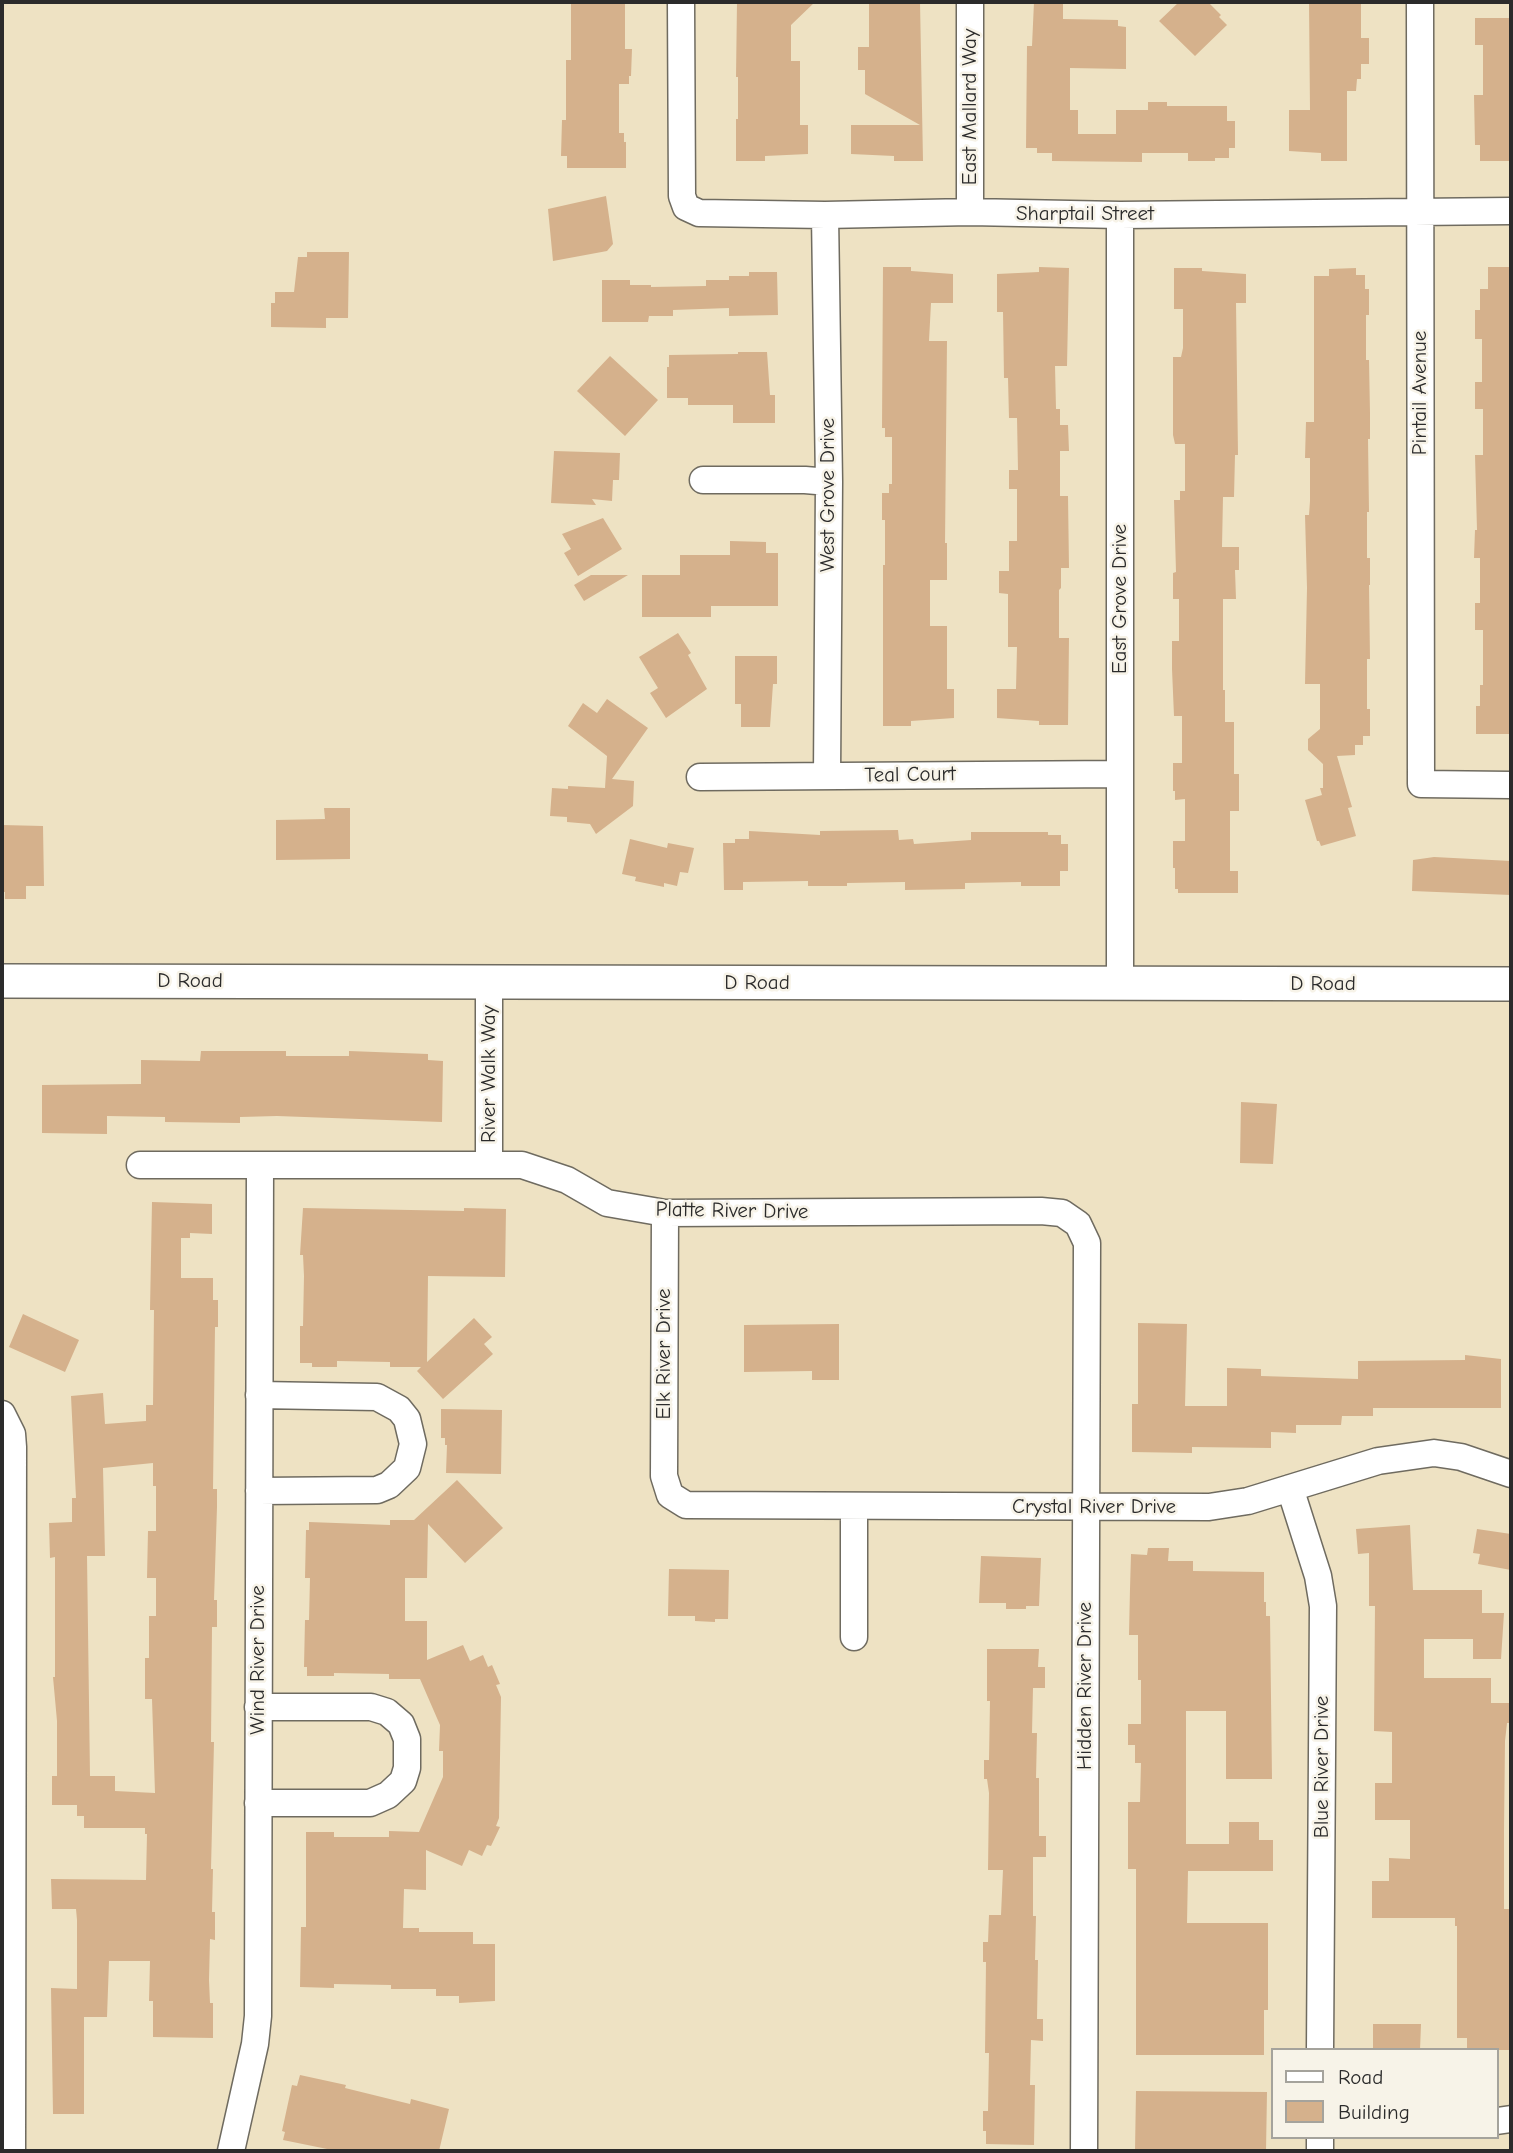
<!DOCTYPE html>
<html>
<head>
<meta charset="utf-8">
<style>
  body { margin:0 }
  #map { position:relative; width:1513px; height:2153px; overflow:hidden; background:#eee2c3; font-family:"Comic Neue",sans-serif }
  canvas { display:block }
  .frame { position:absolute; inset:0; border:4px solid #2b2b2b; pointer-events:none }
  .legend { position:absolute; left:1271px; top:2048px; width:228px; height:91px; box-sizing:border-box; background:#f7f3e8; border:2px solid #a5a39c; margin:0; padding:9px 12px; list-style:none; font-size:21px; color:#2b2b2b }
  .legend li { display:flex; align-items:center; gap:14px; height:35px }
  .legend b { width:35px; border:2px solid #a5a39c }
</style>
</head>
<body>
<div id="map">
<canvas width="1513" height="2153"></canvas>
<div class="frame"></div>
<ul class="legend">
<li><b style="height:9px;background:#fff"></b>Road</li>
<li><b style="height:19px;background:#d5b18c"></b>Building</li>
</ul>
</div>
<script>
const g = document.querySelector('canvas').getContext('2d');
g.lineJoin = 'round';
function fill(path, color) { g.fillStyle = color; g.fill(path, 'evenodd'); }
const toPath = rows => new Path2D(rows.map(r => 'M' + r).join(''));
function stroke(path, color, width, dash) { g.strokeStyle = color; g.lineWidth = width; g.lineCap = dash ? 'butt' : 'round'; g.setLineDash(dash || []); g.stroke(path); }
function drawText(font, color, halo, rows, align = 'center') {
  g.font = font + ' "Comic Neue",sans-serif'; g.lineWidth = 5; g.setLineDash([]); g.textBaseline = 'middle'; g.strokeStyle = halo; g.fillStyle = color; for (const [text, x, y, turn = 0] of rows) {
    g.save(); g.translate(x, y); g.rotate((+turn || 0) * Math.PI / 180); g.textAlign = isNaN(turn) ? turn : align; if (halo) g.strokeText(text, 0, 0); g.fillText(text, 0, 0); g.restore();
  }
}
fill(toPath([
  [571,2,625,2,625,49,632,49,631,76,629,76,629,84,619,84,619,133,624,133,624,142,626,142,626,168,567,168,567,156,561,156,562,120,566,120,566,60,571,60],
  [737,2,815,2,791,25,791,61,800,61,800,125,808,125,808,154,765,156,765,161,736,161,736,119,738,119,738,77,736,77],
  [869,2,920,2,923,161,894,161,894,156,851,154,851,125,920,125,865,94,865,70,858,70,858,47,869,47],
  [1034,2,1063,2,1063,19,1118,20,1118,26,1126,27,1126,69,1070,68,1070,110,1078,110,1078,134,1116,134,1116,110,1148,110,1148,102,1167,102,1167,106,1227,106,1227,121,1235,121,1235,148,1229,148,1229,158,1215,158,1215,161,1188,161,1188,153,1142,153,1142,162,1052,161,1052,153,1037,153,1037,148,1026,148,1027,46,1032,46],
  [1179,2,1208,2,1221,15,1219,17,1227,25,1195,56,1159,21],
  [1309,2,1361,2,1361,38,1369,38,1369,64,1361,64,1361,79,1357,79,1356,91,1347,91,1347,161,1321,161,1321,153,1289,151,1289,110,1310,110],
  [1475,18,1511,18,1511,161,1480,161,1480,145,1475,145,1474,95,1483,95,1483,45,1475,45],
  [606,196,613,244,607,251,553,261,548,209],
  [307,252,349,252,348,318,326,318,326,328,271,327,271,303,275,303,275,292,294,292,298,257,307,257],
  [883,267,911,267,911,271,953,274,953,303,931,303,929,341,947,341,945,543,947,543,947,580,930,580,930,626,947,626,947,689,954,689,954,718,911,721,911,726,883,726,883,565,885,565,885,520,882,520,882,493,889,493,889,484,892,484,892,437,885,437,885,428,882,428],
  [1039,267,1069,268,1067,366,1055,366,1056,409,1060,409,1060,425,1068,425,1069,451,1060,451,1060,496,1068,496,1069,568,1061,568,1061,588,1059,590,1059,638,1069,638,1068,725,1039,725,1039,721,997,718,997,689,1016,689,1017,647,1008,647,1008,594,999,593,999,571,1009,571,1009,541,1017,541,1017,489,1009,489,1009,470,1018,470,1017,418,1009,418,1008,378,1004,378,1003,312,997,312,997,274,1039,272],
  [1488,267,1511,267,1511,734,1476,734,1476,706,1480,706,1480,685,1483,685,1483,630,1475,630,1475,603,1480,603,1480,558,1474,558,1475,530,1477,530,1475,455,1483,455,1483,409,1475,409,1475,382,1482,382,1482,339,1475,339,1475,310,1480,310,1480,289,1488,289],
  [1174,268,1202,268,1202,271,1246,274,1246,303,1236,303,1238,455,1235,455,1234,497,1223,497,1222,547,1239,547,1239,570,1235,570,1236,599,1223,599,1223,690,1225,690,1225,722,1234,722,1234,774,1239,774,1239,811,1230,811,1230,871,1238,871,1238,893,1178,893,1178,889,1175,889,1175,868,1173,868,1173,841,1185,841,1185,799,1175,800,1175,791,1173,791,1173,763,1182,763,1182,716,1174,716,1172,669,1172,641,1179,641,1179,599,1173,599,1173,573,1176,572,1174,500,1180,500,1180,491,1185,491,1185,444,1175,444,1173,435,1173,357,1181,357,1183,348,1183,309,1174,309],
  [1356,268,1356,275,1365,275,1365,289,1369,289,1369,315,1366,315,1366,360,1369,360,1370,413,1370,439,1368,439,1369,512,1367,512,1367,558,1370,558,1370,585,1369,585,1370,659,1367,659,1367,709,1370,709,1370,736,1363,736,1363,745,1355,745,1355,755,1337,756,1352,807,1348,808,1356,836,1321,846,1319,841,1317,841,1305,800,1322,795,1320,788,1323,788,1323,764,1308,750,1308,739,1320,729,1320,684,1305,684,1307,588,1305,515,1309,515,1310,501,1310,458,1305,458,1306,422,1314,422,1314,276,1329,276,1329,269],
  [749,272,777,272,778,315,729,316,729,308,673,310,673,316,649,316,648,322,602,322,602,280,630,280,630,285,651,285,651,287,706,286,706,280,729,280,729,276,749,276],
  [738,352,767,352,770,395,775,395,775,423,733,423,733,405,688,405,688,398,667,398,667,367,669,367,669,355,738,354],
  [610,356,658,400,625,436,577,391],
  [554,451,620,453,619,480,613,480,612,501,592,499,596,505,551,503],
  [603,518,622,549,578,576,564,553,571,549,562,534],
  [730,541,766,542,766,553,778,553,778,606,711,606,711,617,642,617,642,575,680,575,680,555,730,555],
  [591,575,628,575,584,601,574,585],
  [678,633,691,653,688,655,707,689,666,718,650,693,658,688,639,657],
  [735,656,777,656,777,684,773,684,770,727,741,727,741,704,735,704],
  [607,699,648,728,612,779,634,781,633,806,596,834,590,824,567,822,567,817,550,816,552,788,568,789,568,786,605,788,607,756,568,726,583,703,597,713],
  [324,808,350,808,350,859,276,860,276,820,325,819],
  [2,825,43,826,44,886,26,886,26,899,5,899,5,892,2,892],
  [898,830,899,840,913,839,914,844,971,840,971,832,1048,832,1048,835,1061,835,1061,844,1068,844,1068,871,1060,871,1060,886,1021,886,1021,882,965,883,965,889,905,890,905,882,847,883,847,886,808,886,808,881,743,882,743,890,724,890,723,843,735,843,735,839,749,839,749,831,820,835,820,831],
  [630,839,667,848,668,843,694,848,688,873,680,872,677,886,664,883,664,887,635,881,636,877,622,874],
  [1434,857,1511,861,1511,895,1412,891,1413,860],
  [201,1051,286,1051,286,1056,349,1056,349,1051,428,1054,428,1060,443,1061,442,1122,277,1116,240,1117,240,1123,165,1122,165,1117,107,1116,107,1134,42,1133,42,1085,141,1084,141,1060,200,1061],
  [1241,1102,1277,1104,1273,1164,1240,1163],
  [152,1202,212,1204,212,1234,190,1233,190,1238,181,1238,181,1278,213,1278,213,1300,218,1300,218,1327,215,1327,213,1489,217,1489,217,1507,214,1600,217,1600,217,1627,212,1627,211,1742,214,1742,211,1869,213,1869,212,1912,215,1912,215,1940,210,1939,209,1980,210,2003,213,2003,213,2038,153,2037,153,2001,149,2001,150,1961,109,1961,107,2017,84,2017,84,2114,53,2114,51,1988,77,1989,77,1920,76,1909,52,1909,51,1879,146,1880,147,1834,145,1834,145,1828,84,1828,84,1816,77,1816,77,1805,52,1805,52,1776,57,1776,57,1721,53,1677,55,1677,55,1557,50,1558,49,1523,72,1522,72,1498,76,1498,71,1396,103,1393,105,1424,146,1421,146,1405,153,1405,154,1310,150,1310],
  [153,1463,153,1486,156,1486,156,1531,148,1531,147,1578,156,1578,156,1616,149,1616,149,1658,145,1658,145,1699,152,1699,155,1793,115,1791,115,1776,90,1776,87,1556,105,1556,103,1468],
  [303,1208,464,1211,464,1208,506,1209,505,1277,428,1276,427,1362,474,1318,492,1337,484,1344,493,1354,443,1399,417,1371,421,1367,390,1367,390,1362,337,1361,337,1367,312,1367,312,1363,300,1363,300,1326,303,1326,304,1276,303,1255,300,1255],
  [23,1314,79,1340,65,1372,9,1347],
  [1138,1323,1187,1324,1185,1406,1227,1406,1227,1368,1261,1369,1261,1376,1358,1379,1358,1361,1465,1360,1465,1355,1501,1359,1501,1408,1373,1408,1373,1416,1342,1416,1341,1425,1296,1425,1296,1433,1271,1432,1271,1448,1192,1447,1192,1453,1132,1452,1132,1404,1138,1404],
  [839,1324,839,1380,812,1380,812,1371,744,1372,744,1325],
  [441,1409,502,1410,501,1474,446,1473,447,1445,445,1445,445,1438,441,1438],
  [457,1480,503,1528,465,1563,428,1524,427,1578,405,1578,405,1621,427,1621,427,1660,463,1645,470,1661,483,1655,488,1667,492,1665,500,1684,496,1685,501,1697,499,1818,496,1826,500,1827,491,1846,487,1845,482,1856,469,1850,462,1866,426,1850,426,1890,404,1889,403,1928,419,1928,419,1932,473,1932,473,1944,495,1944,495,2001,459,2003,459,1996,436,1996,436,1989,391,1989,391,1985,334,1984,334,1988,300,1987,301,1927,306,1927,306,1832,334,1832,334,1837,389,1837,389,1831,419,1832,443,1777,443,1751,439,1751,440,1725,420,1679,389,1679,389,1674,334,1673,334,1676,307,1676,307,1667,304,1667,305,1620,309,1620,310,1578,305,1578,306,1530,309,1530,309,1522,390,1525,390,1520,414,1520],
  [1410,1525,1413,1590,1482,1590,1482,1613,1504,1613,1501,1659,1473,1659,1473,1639,1424,1639,1424,1678,1491,1678,1491,1703,1511,1703,1511,1723,1507,1723,1505,1741,1504,1830,1504,1909,1511,1909,1511,2050,1467,2050,1467,2038,1457,2038,1457,1926,1455,1926,1455,1918,1372,1918,1372,1881,1389,1881,1389,1858,1410,1859,1410,1820,1375,1820,1375,1783,1392,1783,1392,1732,1374,1731,1375,1606,1369,1606,1369,1553,1358,1554,1356,1529],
  [1477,1529,1511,1534,1511,1570,1478,1564,1480,1554,1473,1553],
  [1148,1548,1169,1548,1168,1561,1193,1561,1193,1571,1264,1572,1264,1602,1266,1602,1266,1616,1270,1616,1272,1779,1226,1779,1226,1711,1186,1711,1186,1844,1229,1844,1229,1822,1259,1822,1259,1840,1273,1840,1273,1871,1188,1871,1187,1923,1268,1923,1268,2010,1264,2010,1264,2055,1136,2055,1136,1869,1128,1869,1128,1802,1140,1802,1141,1763,1135,1763,1135,1745,1128,1745,1128,1724,1141,1724,1141,1680,1138,1680,1138,1635,1129,1635,1130,1589,1131,1554,1147,1555],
  [981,1556,1041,1558,1039,1606,1026,1606,1026,1609,1006,1609,1006,1603,979,1603],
  [669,1569,729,1570,728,1619,715,1619,715,1622,695,1621,695,1616,668,1616],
  [987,1649,1039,1649,1038,1667,1045,1667,1045,1688,1033,1688,1032,1733,1037,1733,1036,1778,1039,1778,1039,1836,1046,1836,1046,1857,1033,1857,1033,1916,1036,1916,1035,1960,1038,1960,1037,2019,1043,2019,1043,2041,1031,2040,1030,2085,1035,2085,1034,2145,986,2144,986,2131,983,2131,983,2111,988,2111,989,2053,985,2053,986,1962,983,1962,983,1942,988,1942,989,1915,1001,1915,1003,1870,988,1870,989,1793,987,1779,984,1779,984,1760,989,1760,990,1701,987,1701],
  [1373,2024,1421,2024,1420,2050,1373,2050],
  [300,2075,346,2085,345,2088,410,2104,411,2099,449,2109,439,2151,337,2151,283,2140,285,2132,282,2131,292,2085,297,2086],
  [1136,2091,1267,2092,1266,2151,1135,2151]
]), '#d5b18c');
const minor = toPath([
  [681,2,682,196,686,207,699,213,825,215,970,212,1120,215,1511,211],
  [970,2,970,212],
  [1420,2,1421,784,1511,785],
  [825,215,829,482,827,776],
  [1120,215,1120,983],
  [703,480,805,480,829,482],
  [700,777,1120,774],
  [489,982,489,1165],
  [140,1165,522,1165,567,1180,607,1203,665,1213,1041,1211,1062,1213,1078,1224,1087,1243,1084,2151],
  [665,1213,664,1476,670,1495,686,1505,1209,1507,1248,1501,1378,1461,1434,1453,1461,1457,1511,1474],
  [259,1395,377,1397,399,1409,407,1419,413,1444,407,1468,389,1485,377,1490,259,1491],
  [2,1414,12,1434,13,1447,12,2151],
  [1290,1488,1318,1576,1323,1606,1320,2050],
  [854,1507,854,1637],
  [258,1803,370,1803,388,1795,403,1781,407,1768,407,1739,401,1724,387,1712,371,1707,258,1707],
  [1497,2121,1511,2119],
  [231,2151,255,2044,258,2016,260,1165],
  [1320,2151,1320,2137]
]);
const tertiary = toPath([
  [2,981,1511,984]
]);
stroke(minor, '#6f6b60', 29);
stroke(tertiary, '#6f6b60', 36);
stroke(minor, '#fff', 26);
stroke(tertiary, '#fff', 33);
drawText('21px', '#2b2b2b', '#f7f3e8', [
  ["East Mallard Way",970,107,-90],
  ["Sharptail Street",1085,214],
  ["Pintail Avenue",1420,393,-90],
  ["West Grove Drive",828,495,-90],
  ["East Grove Drive",1120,599,-90],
  ["Teal Court",910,775,-1],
  ["D Road",190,981],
  ["D Road",757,983],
  ["D Road",1323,984],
  ["River Walk Way",489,1074,-90],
  ["Platte River Drive",732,1211,1],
  ["Elk River Drive",664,1354,-90],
  ["Crystal River Drive",1094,1507],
  ["Wind River Drive",258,1660,-90],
  ["Hidden River Drive",1085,1686,-90],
  ["Blue River Drive",1322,1767,-90]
]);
</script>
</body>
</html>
